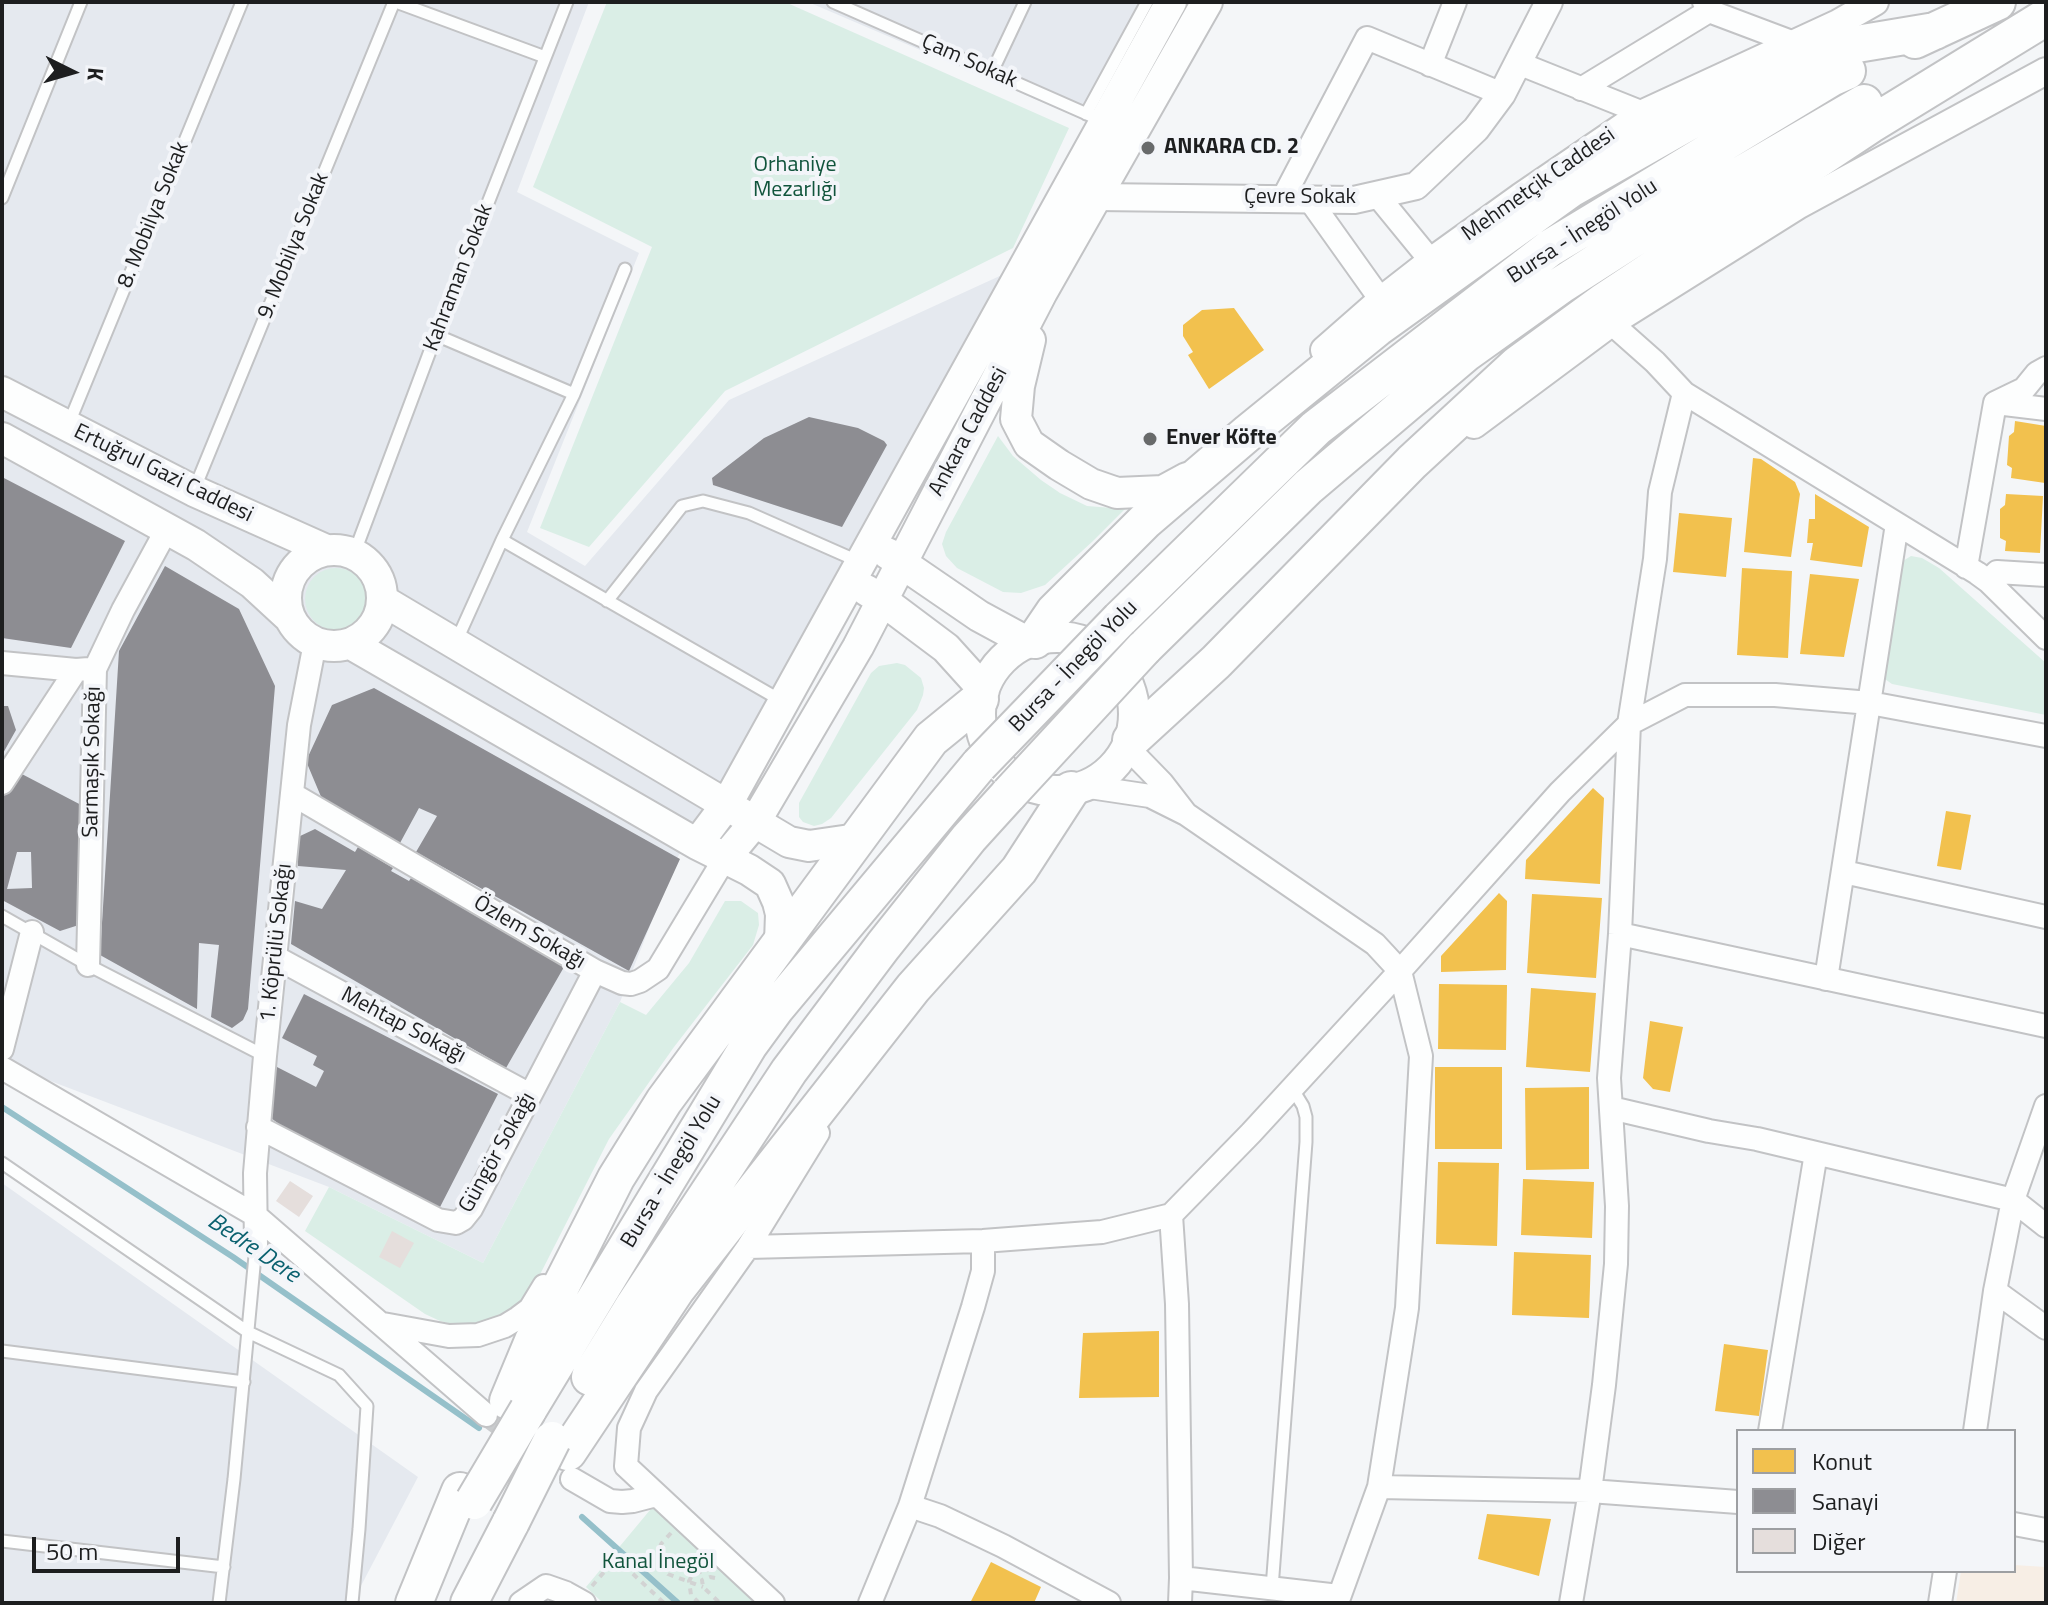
<!DOCTYPE html>
<html>
<head>
<meta charset="utf-8">
<style>
  body { margin:0 }
  #map { position:relative; width:2048px; height:1605px; overflow:hidden; background:#f4f6f8; font-family:"Titillium Web",sans-serif }
  canvas { display:block }
  .frame { position:absolute; inset:0; border:4px solid #1d1e1f; pointer-events:none }
  .legend { position:absolute; left:1736px; top:1429px; width:280px; height:144px; box-sizing:border-box; background:#f3f5f9; border:2px solid #9d9fa2; margin:0; padding:10px 14px; list-style:none; font-size:24px; color:#1d1e1f }
  .legend li { display:flex; align-items:center; gap:16px; height:40px }
  .legend b { width:40px; border:2px solid #9d9fa2 }
  .north { position:absolute; left:32px; top:32px; width:80px; height:80px; -webkit-text-stroke:6px #f3f5f9; paint-order:stroke; rotate:95deg; font-size:22px; font-weight:700; line-height:32px; text-align:center; color:#1d1e1f }
  .north::after { content:''; display:block; margin:auto; width:28px; height:36px; background:#1d1e1f; clip-path:polygon(50% 0,100% 100%,50% 72%,0 100%) }
  .scale { position:absolute; left:32px; top:1537px; width:148px; height:36px; box-sizing:border-box; border:4px solid #1d1e1f; border-top:0; padding-left:10px; font-size:24px; line-height:28px; white-space:nowrap; color:#1d1e1f; -webkit-text-stroke:6px #f3f5f9; paint-order:stroke }
</style>
</head>
<body>
<div id="map">
<canvas width="2048" height="1605"></canvas>
<div class="frame"></div>
<ul class="legend">
<li><b style="height:22px;background:#f2c14e"></b>Konut</li>
<li><b style="height:22px;background:#8d8d92"></b>Sanayi</li>
<li><b style="height:22px;background:#e5dedc"></b>Diğer</li>
</ul>
<div class="north">K</div>
<div class="scale">50 m</div>
</div>
<script>
const g = document.querySelector('canvas').getContext('2d');
g.lineJoin = 'round';
function fill(path, color) { g.fillStyle = color; g.fill(path, 'evenodd'); }
const toPath = rows => new Path2D(rows.map(r => 'M' + r).join(''));
function stroke(path, color, width, dash) { g.strokeStyle = color; g.lineWidth = width; g.lineCap = dash ? 'butt' : 'round'; g.setLineDash(dash || []); g.stroke(path); }
function drawText(font, color, halo, rows, align = 'center') {
  g.font = font + ' "Titillium Web",sans-serif'; g.lineWidth = 8; g.setLineDash([]); g.textBaseline = 'middle'; g.strokeStyle = halo; g.fillStyle = color; for (const [text, x, y, turn = 0] of rows) {
    g.save(); g.translate(x, y); g.rotate((+turn || 0) * Math.PI / 180); g.textAlign = isNaN(turn) ? turn : align; if (halo) g.strokeText(text, 0, 0); g.fillText(text, 0, 0); g.restore();
  }
}
fill(toPath([
  [2,2,589,2,517,192,639,253,527,532,585,566,729,400,1015,269,676,860,620,1002,483,1263,329,1187,19,1069,2,1056],
  [808,2,1153,2,1091,123],
  [2,1183,418,1477,352,1603,2,1603]
]), '#e5e9ef');
fill(toPath([
  [2014,1565,2046,1567,2046,1603,1956,1603,1961,1571,2014,1571]
]), '#f7eee5');
fill(toPath([
  [607,2,785,2,1069,128,1013,248,725,391,589,547,540,528,652,247,533,187],
  [998,436,1013,456,1041,480,1060,493,1087,506,1125,509,1093,541,1045,585,1021,593,1003,592,957,568,946,556,942,544,946,532],
  [1911,556,1922,558,1939,568,2046,663,2046,715,1892,684,1882,677,1897,573,1903,561],
  '305 599a31 31 0 1 1 62 0a31 31 0 1 1-62 0Z',
  [897,663,905,665,921,678,924,688,923,695,917,710,831,818,822,824,814,826,803,822,799,817,799,803,871,673,879,666],
  [725,901,741,901,758,913,759,925,753,945,674,1047,609,1139,526,1302,510,1313,473,1324,457,1325,440,1321,425,1314,305,1231,329,1187,483,1263,620,1002,646,1015,689,963],
  [655,1504,759,1603,603,1603,586,1587]
]), '#daeee6');
fill(toPath([
  [1234,308,1264,350,1209,389,1188,355,1193,352,1183,336,1183,325,1202,310],
  [2015,421,2046,426,2045,483,2011,478,2012,468,2007,465,2009,436,2014,432],
  [1753,458,1761,459,1795,482,1800,494,1791,557,1744,552],
  [1815,494,1869,527,1862,567,1810,560,1813,543,1807,543,1809,519,1815,519],
  [2006,494,2043,496,2040,553,2005,551,2006,541,2000,538,2000,509,2005,505],
  [1679,513,1732,518,1726,577,1673,572],
  [1742,568,1792,571,1788,658,1737,655],
  [1810,574,1859,579,1844,657,1800,654],
  [1593,788,1604,798,1600,884,1525,879,1526,860],
  [1946,811,1971,815,1961,870,1937,866],
  [1499,893,1507,901,1506,970,1441,972,1441,956],
  [1532,894,1602,898,1596,978,1527,973],
  [1439,984,1507,985,1506,1050,1438,1049],
  [1531,988,1596,993,1590,1072,1526,1067],
  [1650,1021,1683,1027,1670,1092,1653,1089,1643,1078],
  [1435,1067,1502,1067,1502,1149,1435,1149],
  [1589,1087,1589,1169,1526,1170,1525,1088],
  [1438,1162,1499,1163,1497,1246,1436,1244],
  [1523,1179,1594,1182,1592,1238,1521,1235],
  [1514,1252,1591,1255,1589,1318,1512,1315],
  [1159,1331,1159,1397,1079,1398,1083,1333],
  [1724,1344,1768,1350,1759,1416,1715,1411],
  [1487,1514,1551,1519,1539,1576,1478,1559],
  [991,1562,1041,1587,1034,1603,970,1603]
]), '#f2c14e');
fill(toPath([
  [809,417,858,428,884,441,887,445,842,527,713,485,712,478,764,438],
  [2,477,125,541,71,648,2,638],
  [165,566,239,609,275,686,248,1009,243,1020,232,1028,211,1017,219,945,199,943,197,1009,100,955,119,651],
  [374,688,680,859,629,971,416,852,437,816,419,808,400,843,322,799,306,761,332,705],
  [2,706,8,706,16,730,2,755],
  [18,772,85,807,82,924,60,931,2,900,2,799],
  [17,852,31,852,32,888,7,889],
  [315,829,355,852,358,847,393,868,391,871,409,881,411,878,564,967,506,1068,291,944,295,901,322,909,346,870,298,866,298,837],
  [304,994,498,1094,439,1209,292,1134,271,1118,270,1092,277,1067,316,1087,324,1071,313,1065,317,1056,282,1038]
]), '#8d8d92');
stroke(toPath([
  [2,1107,233,1257,479,1428],
  [582,1517,678,1603]
]), '#95c0ca', 6);
fill(toPath([
  [290,1181,313,1196,299,1217,276,1201],
  [392,1231,414,1243,400,1268,379,1257]
]), '#e5dedc');
stroke(toPath([
  [486,1415,572,1479]
]), '#c9cbcd', 22, [22, 11]);
const service = toPath([
  [396,2,545,57],
  [833,2,1105,122],
  [992,72,1025,2],
  [1086,114,1147,2],
  [2,198,81,2],
  [436,335,574,394],
  [69,423,242,2],
  [194,490,394,2],
  [502,540,782,701],
  [354,554,436,335,567,2],
  [607,601,682,506,703,501,749,513,860,562],
  [456,642,502,540,574,394,625,269],
  [2,916,88,965,265,1056],
  [2,1163,248,1332,339,1375,367,1406,359,1529,352,1603],
  [2,1351,244,1382],
  [2,1541,224,1567],
  [1272,1588,1306,1142,1306,1117,1303,1106,1292,1088],
  [219,1603,234,1479,256,1245]
]);
const minor = toPath([
  [1709,11,1794,43],
  [1518,63,1643,113],
  [1430,65,1455,2],
  [1581,89,1709,11,1704,2],
  [1377,195,1431,261],
  [1283,198,1367,38,1502,94],
  [1309,199,1381,300],
  [1684,393,1977,573,1988,581,2046,638],
  [1996,403,2046,409],
  [1966,567,1995,403,2024,389,2037,373,2046,368],
  [1988,581,1997,572,2046,575],
  [2,663,76,670,89,669],
  [2,783,76,670],
  [1083,786,1150,796,1186,814,1162,783,1127,747],
  [292,794,595,971,622,983,631,984,640,981,658,969,725,858],
  [1186,814,1375,944,1400,971,1421,1056,1407,1308,1379,1487,1337,1603],
  [1844,872,2046,917],
  [1620,934,2046,1026],
  [275,957,530,1095],
  [88,965,95,669,123,610,167,529],
  [1826,979,1897,524],
  [2,1049,32,932],
  [2,1068,255,1215,486,1415],
  [1611,1108,1709,1131,1757,1139,2013,1200,2046,1226],
  [258,1127,438,1220,456,1223,463,1219,471,1209,595,971],
  [1171,1215,1177,1304,1181,1578,1180,1603],
  [256,1245,255,1173,265,1056,299,725,315,643],
  [748,1247,983,1241,1102,1232,1171,1215,1251,1133,1400,971,1560,792,1629,724,1685,695,1775,695,1870,703,2046,736],
  [1995,1291,2046,1328],
  [383,1324,449,1336,478,1335,505,1326,518,1318,530,1309,544,1286],
  [1770,1431,1816,1153],
  [1975,1431,1995,1291,2013,1200,2046,1106],
  [572,1479,610,1501,622,1502,633,1501,656,1495],
  [1379,1487,1590,1491,1738,1502],
  [910,1506,940,1516,1003,1546,1109,1603],
  [2014,1524,2046,1530],
  [1181,1578,1339,1596],
  [521,1603,546,1586,566,1593,584,1603],
  [773,1603,626,1466,629,1428,646,1391,748,1247,818,1133],
  [870,1603,910,1506,973,1307,983,1271,983,1241],
  [1571,1603,1590,1491,1604,1385,1616,1264,1617,1206,1609,1078,1620,934,1629,724,1655,559,1660,492,1684,393,1655,362,1611,323],
  [1940,1603,1945,1571]
]);
const tertiary = toPath([
  [1096,197,1354,200,1416,186,1476,129,1502,94,1549,2],
  [1324,350,1381,300,1431,261,1520,197,1643,113,1838,23,1875,2],
  [1474,425,1611,323,1799,205,2046,71]
]);
const secondary = toPath([
  [1030,340,1019,386,1016,419,1029,444,1059,465,1091,484,1117,493,1163,491,1187,478],
  [2,392,194,491,326,550],
  [2,438,196,545,252,583,290,618],
  '286 598a48 48 0 1 1 96 0a48 48 0 1 1-96 0Z',
  [887,553,979,616,1027,642],
  [866,590,882,600,946,648,984,690],
  [382,600,789,842,809,846,857,839],
  '980 714a77 77 0 1 1 154 0a77 77 0 1 1-154 0Z',
  [351,644,697,844,749,870,770,884,778,902,781,914,780,942],
  [697,844,727,804,1171,2],
  [725,858,755,822,858,647,1042,292,1207,2]
]);
const trunk = toPath([
  [1915,40,1997,2],
  [1120,619,1316,428,1550,248,1831,78,1847,71],
  [1035,640,1054,612,1145,521,1249,432,1377,328,1572,188,1713,108,1851,45,1935,31],
  [1144,648,1308,487,1466,353,1561,285,1656,224,1864,103],
  [1131,740,1216,662,1412,462,1518,364,1603,302,1870,125,2046,17],
  [590,1377,633,1307,789,1071,883,946,969,838,1009,794],
  [508,1401,533,1341,616,1178,664,1101,931,739,980,699],
  [528,1410,749,1045,776,1008,979,765],
  [568,1452,676,1290,913,988,1019,870,1071,790],
  [414,1603,460,1491],
  [469,1603,511,1522]
]);
stroke(service, '#c2c3c5', 15);
stroke(minor, '#c2c3c5', 26);
stroke(tertiary, '#c2c3c5', 30);
stroke(secondary, '#c2c3c5', 34);
stroke(trunk, '#c2c3c5', 40);
stroke(toPath([
  [671,1533,661,1544,658,1555,663,1569,668,1574,703,1587],
  [715,1578,710,1577,702,1580,703,1587,720,1603],
  [592,1586,616,1558,664,1603],
  [699,1603,691,1595,689,1581,693,1574,708,1570]
]), '#d2d3d3', 4, [6, 6]);
stroke(service, '#fdfefe', 11);
stroke(minor, '#fdfefe', 22);
stroke(tertiary, '#fdfefe', 26);
stroke(secondary, '#fdfefe', 30);
stroke(trunk, '#fdfefe', 36);
const trunkBridge = toPath([
  [979,765,1120,619],
  [1009,794,1144,648],
  [474,1501,528,1410],
  [511,1522,552,1440]
]);
stroke(trunkBridge, '#c2c3c5', 40, []);
stroke(trunkBridge, '#fdfefe', 36);
for (const [x, y, r, color] of [
  [1148,148,8,"#686a6b"],
  [1150,439,8,"#686a6b"]
]) { const dot = new Path2D(); dot.arc(x, y, r, 0, 2 * Math.PI); g.fillStyle = color; g.fill(dot); stroke(dot, '#f3f5f9', 3); }
drawText('22px', '#1d1e1f', '#f3f5f9', [
  ["Çam Sokak",969,62,24],
  ["Mehmetçik Caddesi",1539,185,-35],
  ["Çevre Sokak",1300,198],
  ["8. Mobilya Sokak",154,215,-68],
  ["Bursa - İnegöl Yolu",1583,232,-33],
  ["9. Mobilya Sokak",294,246,-68],
  ["Kahraman Sokak",459,278,-69],
  ["Ankara Caddesi",969,432,-62],
  ["Ertuğrul Gazi Caddesi",163,474,26],
  ["Bursa - İnegöl Yolu",1074,667,-46],
  ["Sarmaşık Sokağı",93,762,-89],
  ["Özlem Sokağı",529,933,30],
  ["1. Köprülü Sokağı",277,943,-84],
  ["Mehtap Sokağı",403,1026,28],
  ["Güngör Sokağı",498,1153,-61],
  ["Bursa - İnegöl Yolu",672,1172,-59]
]);
drawText('bold 22px', '#1d1e1f', '#f3f5f9', [
  ["ANKARA CD. 2",1164,148],
  ["Enver Köfte",1166,439]
], 'left');
drawText('22px', '#11543c', '#f3f5f9', [
  ["Orhaniye",795,166],
  ["Mezarlığı",795,191],
  ["Kanal İnegöl",658,1563]
]);
drawText('italic 24px', '#0a616f', '#f3f5f9', [
  ["Bedre Dere",253,1249,34]
]);
</script>
</body>
</html>
